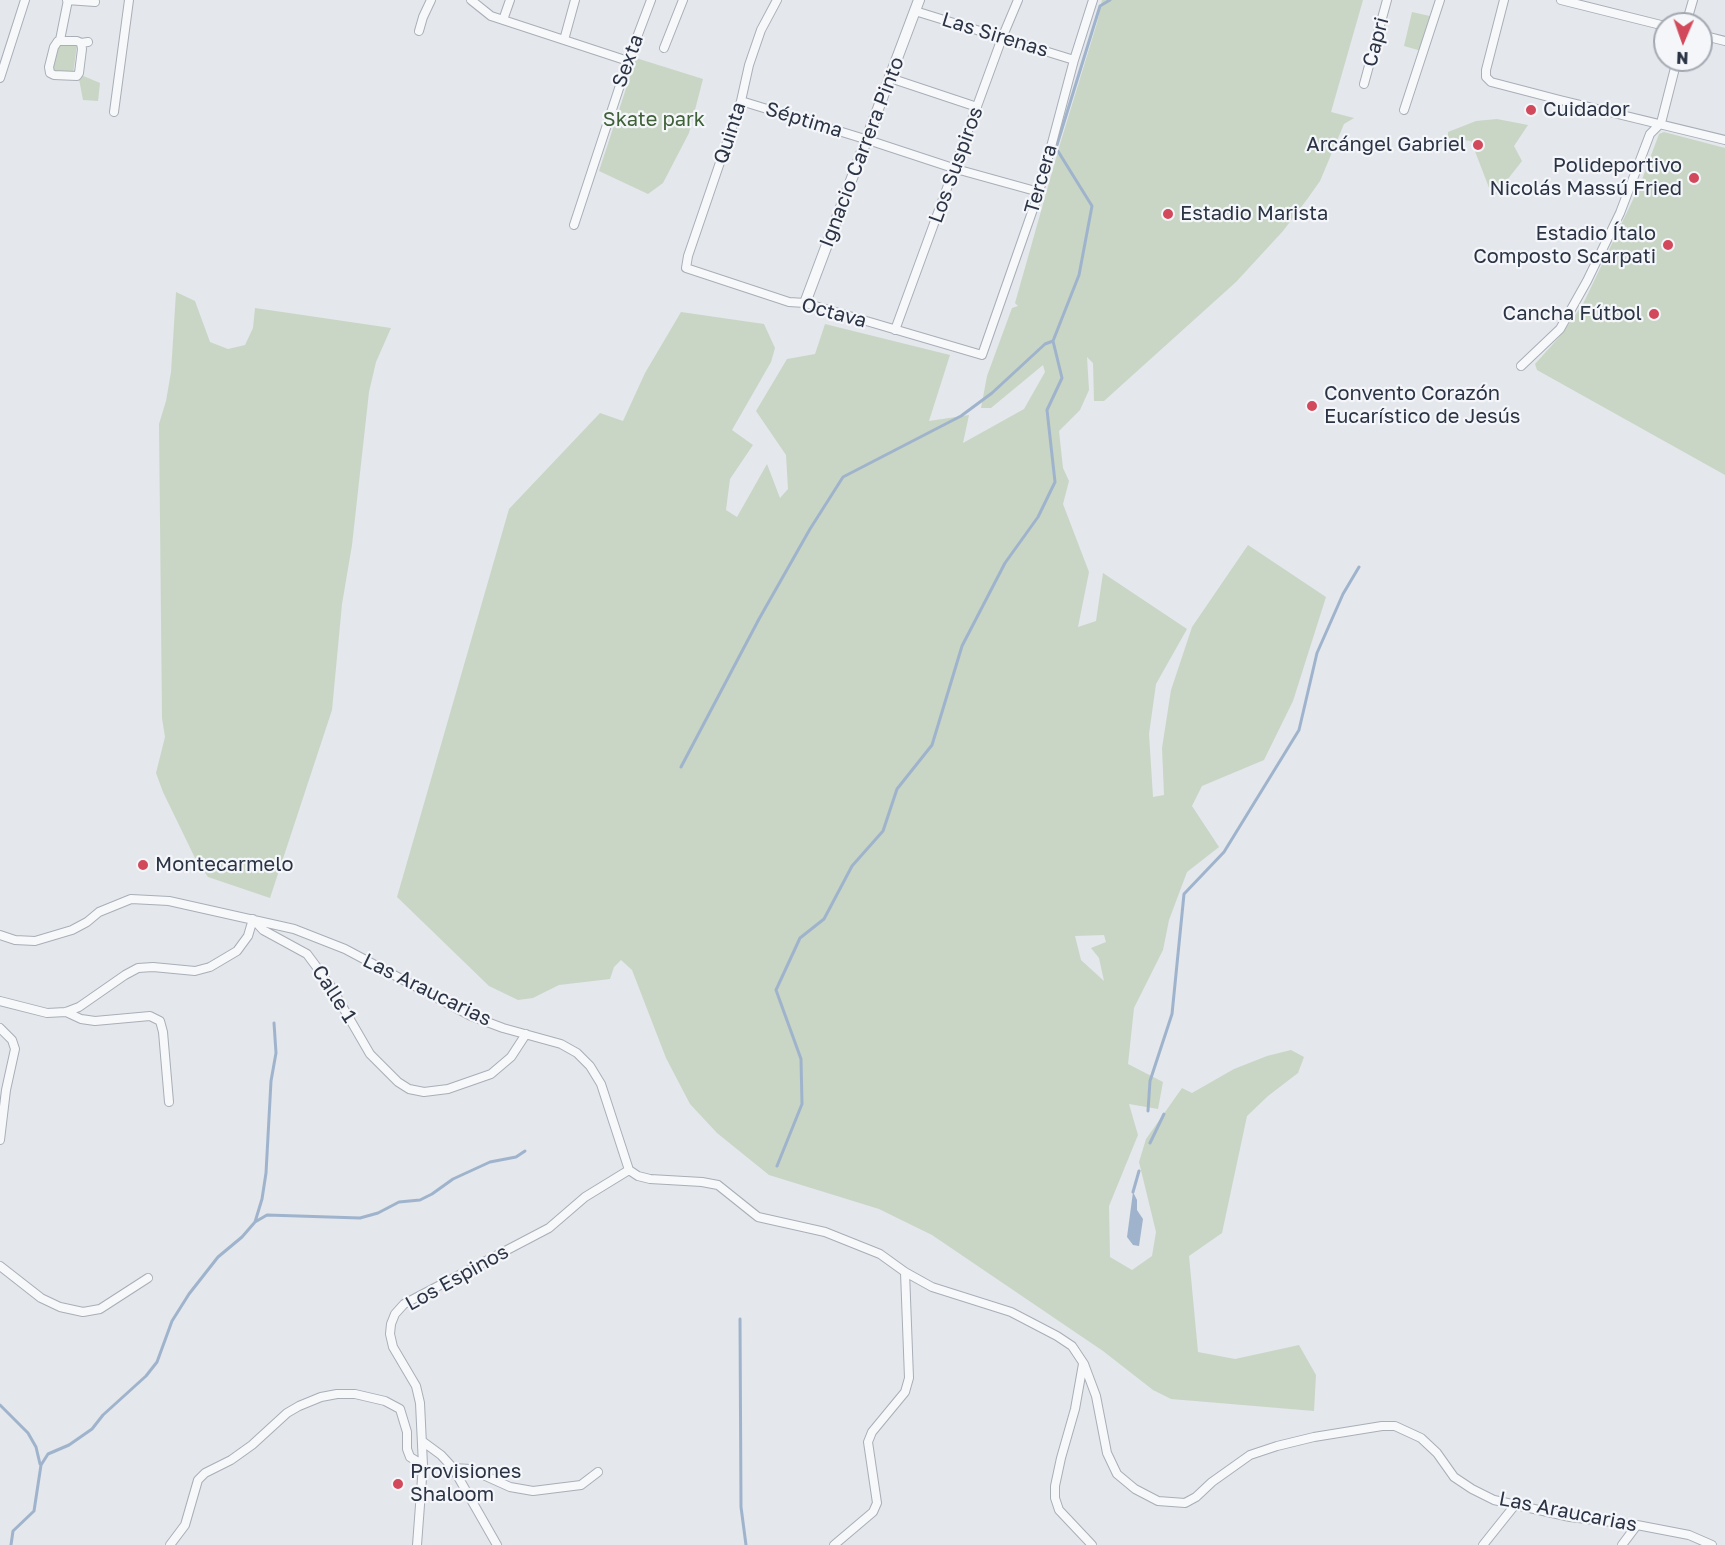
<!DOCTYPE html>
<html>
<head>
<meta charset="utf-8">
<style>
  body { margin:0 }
  #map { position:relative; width:1725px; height:1545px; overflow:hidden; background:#e4e7ec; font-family:"Golos Text",sans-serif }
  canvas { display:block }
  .north { position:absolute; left:1653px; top:12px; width:60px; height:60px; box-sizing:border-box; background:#f4f6f9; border:2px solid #a4a8b1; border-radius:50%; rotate:182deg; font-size:16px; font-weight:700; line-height:24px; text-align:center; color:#2b3445 }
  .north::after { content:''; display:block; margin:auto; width:21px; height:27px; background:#d1495b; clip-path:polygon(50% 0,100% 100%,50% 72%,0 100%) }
</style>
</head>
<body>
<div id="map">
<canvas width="1725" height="1545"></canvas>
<div class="north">N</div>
</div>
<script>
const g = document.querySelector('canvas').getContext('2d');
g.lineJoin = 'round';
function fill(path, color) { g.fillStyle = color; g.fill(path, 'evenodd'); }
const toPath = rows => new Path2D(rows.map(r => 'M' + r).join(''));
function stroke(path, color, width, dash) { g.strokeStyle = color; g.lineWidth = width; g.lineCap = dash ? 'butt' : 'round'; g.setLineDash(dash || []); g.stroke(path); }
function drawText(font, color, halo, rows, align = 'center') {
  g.font = font + ' "Golos Text",sans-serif'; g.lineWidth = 4.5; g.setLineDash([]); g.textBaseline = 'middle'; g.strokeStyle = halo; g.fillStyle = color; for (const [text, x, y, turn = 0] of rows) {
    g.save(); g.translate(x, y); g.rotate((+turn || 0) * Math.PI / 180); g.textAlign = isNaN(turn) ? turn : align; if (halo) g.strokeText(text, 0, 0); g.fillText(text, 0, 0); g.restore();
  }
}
fill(toPath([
  [1102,0,1363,0,1331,112,1354,118,1344,124,1320,181,1308,198,1283,231,1236,282,1104,401,1094,401,1093,363,1087,357,1089,390,1080,410,1059,431,1063,468,1069,481,1063,504,1089,572,1078,627,1096,621,1103,573,1187,629,1156,684,1149,734,1153,797,1164,795,1162,748,1171,690,1192,627,1248,545,1326,597,1293,701,1264,760,1202,786,1192,806,1219,847,1187,872,1169,920,1163,950,1134,1008,1128,1064,1163,1082,1158,1109,1129,1104,1138,1135,1109,1206,1110,1257,1132,1270,1152,1256,1156,1232,1139,1162,1146,1139,1182,1088,1192,1093,1234,1069,1267,1056,1291,1050,1304,1057,1298,1073,1268,1096,1247,1116,1222,1233,1189,1256,1198,1352,1235,1359,1299,1345,1316,1375,1314,1411,1171,1399,1153,1390,1103,1351,932,1235,879,1209,769,1175,717,1133,690,1104,666,1058,632,970,621,960,614,967,610,979,559,985,533,998,518,1000,489,986,397,897,509,509,600,413,623,421,645,373,681,312,764,324,775,348,771,362,732,430,753,445,730,479,726,510,737,517,767,464,780,498,788,489,786,455,756,411,787,359,815,354,825,324,950,355,929,421,969,415,963,443,1024,409,1045,372,1043,365,991,408,981,408,987,376,1012,308,1018,306,1015,303,1060,144,1097,23],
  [1104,935,1106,942,1091,948,1099,958,1104,981,1081,960,1075,936],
  [1412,12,1434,17,1425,52,1404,46],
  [59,44,77,45,73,74,52,71],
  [636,58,703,79,689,133,663,183,648,194,599,171],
  [81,75,100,83,98,101,83,100,79,79],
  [1497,119,1528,125,1514,146,1522,161,1493,198,1471,141,1448,138,1448,132,1476,121],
  [1664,132,1725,148,1725,475,1537,370,1535,364,1561,335,1583,304,1640,185,1659,134],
  [176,292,195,301,210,342,228,349,245,345,253,328,255,308,391,328,376,362,369,392,352,545,342,604,332,710,270,898,208,877,195,858,163,792,156,773,165,737,162,718,159,424,166,401,171,372]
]), '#c9d6c5');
fill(toPath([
  [1133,1192,1137,1200,1137,1210,1143,1219,1139,1246,1133,1245,1127,1237]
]), '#9fb4cc');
stroke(toPath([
  [681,767,759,619,810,529,843,477,961,416,992,393,1045,344,1053,341],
  [1148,1111,1150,1081,1172,1014,1184,894,1224,852,1299,730,1317,653,1343,594,1359,567],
  [1150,1143,1164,1114],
  [777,1166,802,1104,801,1059,776,990,800,938,824,919,852,866,883,831,897,789,932,745,962,646,1005,563,1038,517,1055,482,1047,410,1062,378,1053,341,1079,275,1092,206,1056,148,1100,6,1110,0],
  [1133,1192,1139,1171],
  [255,1222,267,1215,360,1218,378,1213,399,1202,420,1200,432,1194,453,1179,490,1162,516,1157,525,1151],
  [740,1319,741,1507,746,1545],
  [0,1405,28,1433,36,1447,40,1464],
  [11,1545,13,1531,34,1511,41,1465,48,1454,69,1445,92,1429,103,1415,146,1376,157,1362,172,1321,189,1294,218,1257,242,1237,255,1222,262,1199,266,1173,271,1081,276,1053,274,1023]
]), '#9fb4cc', 3);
const minor = toPath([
  [67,0,95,2],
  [471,0,491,16,628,61],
  [777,0,761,30,749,65,741,101,688,256,686,268,789,302,805,303,982,355,1039,192,1074,60,1093,0],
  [1504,0,1486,70,1486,77,1491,82,1560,100,1725,140],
  [1561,0,1665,26],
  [915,11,1074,60],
  [503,20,510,0],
  [1686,24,1693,0],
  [419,31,423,17,431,0],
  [1701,35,1725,41],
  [60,40,68,0],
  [564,40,575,0],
  [81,43,82,49,79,73,77,76,54,75,50,73,49,67,54,47,58,41,77,41,81,43,88,42],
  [664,48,683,0],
  [0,78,25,0],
  [890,78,977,107],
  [1364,84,1387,0],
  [741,101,868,140,956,169,1039,192],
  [1404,110,1440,0],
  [114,112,129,0],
  [574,225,628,61,651,0],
  [895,330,1002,38,1018,0],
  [1521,366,1560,329,1587,281,1620,213,1650,134,1661,123,1677,60],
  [0,935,15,940,35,941,72,930,87,922,99,912,131,899,169,901,294,929,345,949,471,1016,503,1028,561,1044,577,1053,590,1066,601,1084,629,1170,638,1176,650,1179,702,1182,718,1185,758,1217,825,1232,880,1254,905,1272,932,1287,1011,1312,1057,1336,1072,1346,1084,1364,1096,1396,1107,1453,1117,1474,1135,1489,1158,1501,1185,1503,1196,1497,1212,1482,1250,1455,1277,1446,1314,1437,1382,1426,1395,1426,1421,1438,1437,1453,1454,1477,1472,1489,1494,1500,1570,1517,1637,1525,1689,1535,1712,1545],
  [0,1001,47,1013,66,1012,79,1007,125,975,138,968,153,967,195,971,210,967,237,951,248,936,253,919,263,930,307,954,330,985,370,1054,398,1082,409,1089,424,1092,448,1089,491,1074,511,1057,526,1034],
  [66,1012,81,1019,95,1021,150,1016,160,1021,163,1032,169,1102],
  [0,1028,12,1040,15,1049,6,1090,0,1140],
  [0,1266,41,1298,60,1307,83,1312,100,1309,148,1278],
  [1083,1364,1075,1409,1061,1458,1055,1486,1055,1498,1059,1510,1092,1545],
  [422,1441,441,1455,453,1468,497,1545],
  [453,1468,470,1469,510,1487,533,1491,581,1485,598,1472],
  [170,1545,185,1525,198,1480,205,1473,231,1460,252,1445,287,1413,299,1406,321,1397,337,1394,355,1394,385,1401,400,1409,407,1432,407,1449,410,1457,423,1465],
  [417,1545,423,1465,420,1403,416,1386,393,1347,390,1334,391,1324,395,1314,404,1304,549,1228,585,1197,629,1170],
  [834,1545,873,1512,877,1503,868,1442,872,1432,905,1392,909,1378,905,1272],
  [1483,1545,1515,1505],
  [1622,1545,1637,1525]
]);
const tertiary = toPath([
  [805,303,919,0]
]);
stroke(minor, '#a9aeb7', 10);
stroke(tertiary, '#a9aeb7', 12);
stroke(minor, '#f7f8fa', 8);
stroke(tertiary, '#f7f8fa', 10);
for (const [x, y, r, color] of [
  [1531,110,6,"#d1495b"],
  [1478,145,6,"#d1495b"],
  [1694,178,6,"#d1495b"],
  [1168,214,6,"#d1495b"],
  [1668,245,6,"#d1495b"],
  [1654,314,6,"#d1495b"],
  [1312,406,6,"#d1495b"],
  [143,865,6,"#d1495b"],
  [398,1484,6,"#d1495b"]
]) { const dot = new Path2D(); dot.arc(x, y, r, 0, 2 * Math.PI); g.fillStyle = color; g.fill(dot); stroke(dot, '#f4f6f9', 2); }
drawText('20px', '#2b3445', '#f4f6f9', [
  ["Las Sirenas",995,35,17],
  ["Capri",1376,42,-75],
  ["Sexta",628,61,-70],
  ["Séptima",804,120,17],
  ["Quinta",730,133,-72],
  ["Ignacio Carrera Pinto",862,152,-69],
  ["Los Suspiros",956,165,-70],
  ["Tercera",1041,179,-74],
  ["Octava",834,313,15],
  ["Las Araucarias",427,990,26],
  ["Calle 1",334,994,57],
  ["Los Espinos",457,1278,-29],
  ["Las Araucarias",1568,1512,11]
]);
drawText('20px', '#2b3445', '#f4f6f9', [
  ["Cuidador",1543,110],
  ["Arcángel Gabriel",1466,145,"right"],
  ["Polideportivo",1682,166,"right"],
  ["Nicolás Massú Fried",1682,189,"right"],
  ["Estadio Marista",1180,214],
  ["Estadio Ítalo",1656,234,"right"],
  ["Composto Scarpati",1656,257,"right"],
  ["Cancha Fútbol",1642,314,"right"],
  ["Convento Corazón",1324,394],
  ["Eucarístico de Jesús",1324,417],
  ["Montecarmelo",155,865],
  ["Provisiones",410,1472],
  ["Shaloom",410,1495]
], 'left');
drawText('20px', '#3f6138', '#f4f6f9', [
  ["Skate park",654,120]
]);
</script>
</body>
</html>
